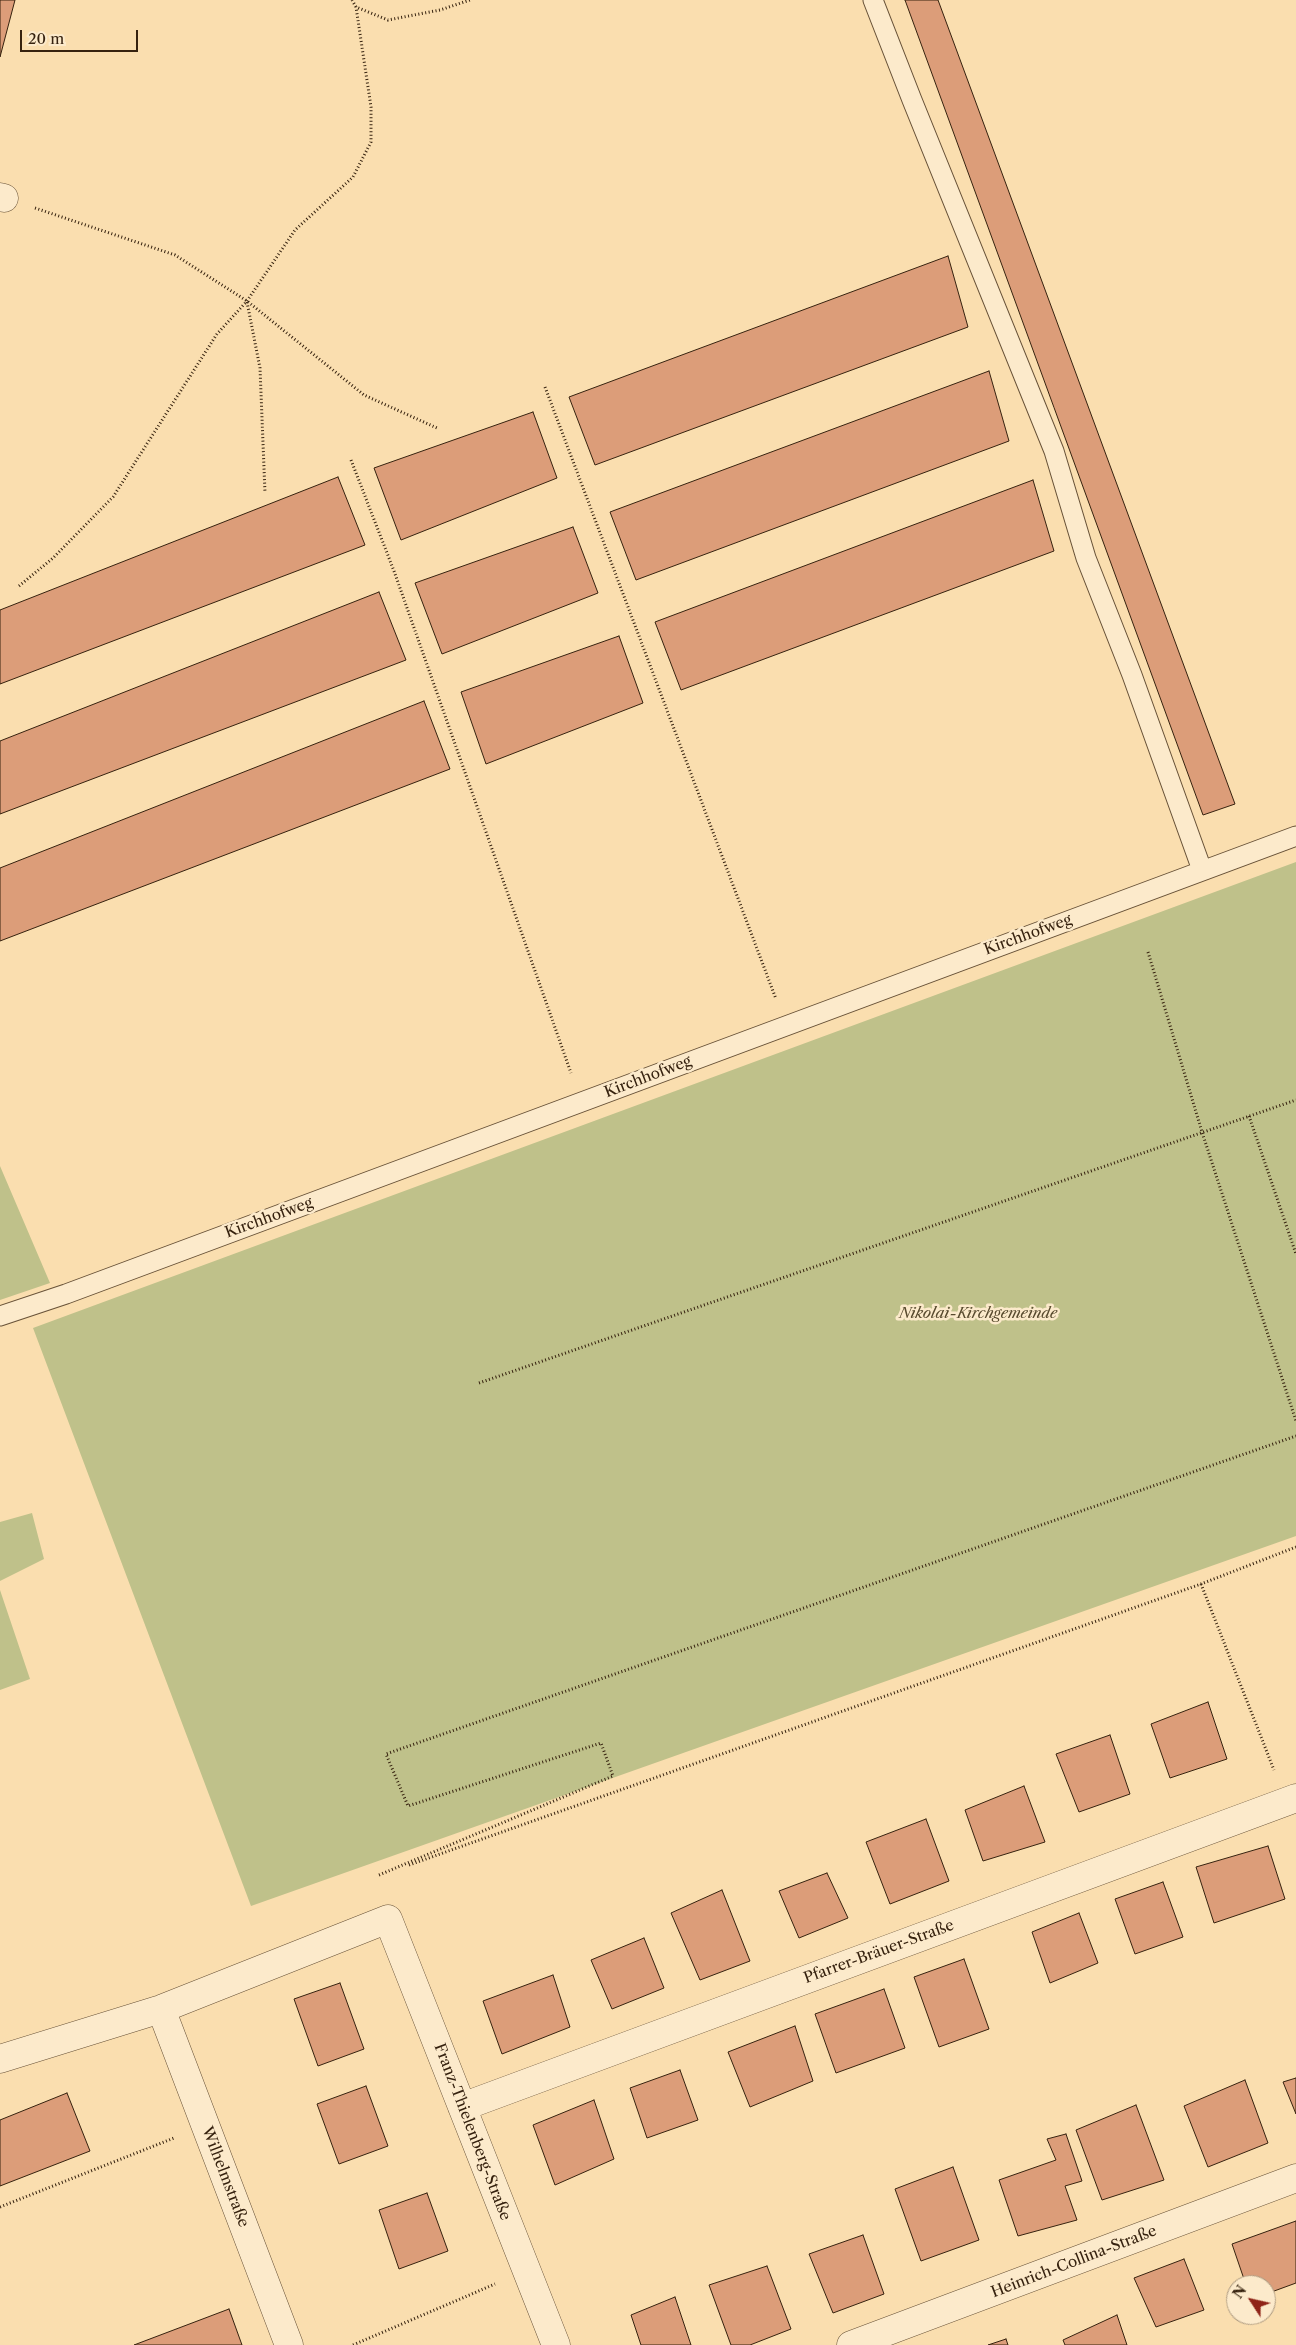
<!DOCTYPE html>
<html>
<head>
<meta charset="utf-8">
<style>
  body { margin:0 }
  #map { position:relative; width:1296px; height:2345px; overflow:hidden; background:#fadeaf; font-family:"Libre Caslon Text",serif }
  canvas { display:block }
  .north { position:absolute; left:1226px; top:2275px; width:50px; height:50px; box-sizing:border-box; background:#fceacb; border:1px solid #ad9a80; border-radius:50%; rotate:305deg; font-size:14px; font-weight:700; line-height:20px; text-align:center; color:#36220f }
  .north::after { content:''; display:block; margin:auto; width:18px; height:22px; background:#8f2418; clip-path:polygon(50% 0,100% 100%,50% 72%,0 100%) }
  .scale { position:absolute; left:20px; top:30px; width:118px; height:22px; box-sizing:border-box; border:2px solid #36220f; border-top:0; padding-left:6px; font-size:15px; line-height:18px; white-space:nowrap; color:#36220f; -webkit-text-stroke:4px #fceacb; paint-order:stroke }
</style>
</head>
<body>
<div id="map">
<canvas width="1296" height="2345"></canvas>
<div class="north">N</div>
<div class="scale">20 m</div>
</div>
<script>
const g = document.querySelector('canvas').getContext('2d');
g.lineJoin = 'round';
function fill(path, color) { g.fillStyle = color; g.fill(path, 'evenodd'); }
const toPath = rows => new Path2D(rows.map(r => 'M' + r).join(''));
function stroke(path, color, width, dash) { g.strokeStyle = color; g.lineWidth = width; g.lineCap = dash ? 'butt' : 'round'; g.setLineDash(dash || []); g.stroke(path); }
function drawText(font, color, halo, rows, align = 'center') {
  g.font = font + ' "Libre Caslon Text",serif'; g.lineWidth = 5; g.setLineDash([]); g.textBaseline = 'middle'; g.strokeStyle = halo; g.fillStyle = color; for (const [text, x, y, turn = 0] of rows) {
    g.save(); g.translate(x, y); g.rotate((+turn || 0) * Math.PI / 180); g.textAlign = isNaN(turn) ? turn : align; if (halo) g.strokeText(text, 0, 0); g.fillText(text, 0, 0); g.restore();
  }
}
fill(toPath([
  [1296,862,1296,1536,251,1906,33,1328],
  [0,1166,50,1283,0,1300],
  [32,1513,44,1559,0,1581,0,1522],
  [0,1590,30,1679,0,1690]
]), '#bfc18a');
const building = toPath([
  [0,0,15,0,0,57,0,0],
  [905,0,938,0,1235,804,1203,815,905,0],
  [948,256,968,327,595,465,569,397,948,256],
  [989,371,1009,441,636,580,610,512,989,371],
  [533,412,557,478,401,540,374,468,533,412],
  [338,477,365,545,0,684,0,610,338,477],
  [1033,480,1054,551,681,690,655,622,1033,480],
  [573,527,598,593,442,654,415,583,573,527],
  [379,592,406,660,0,814,0,741,379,592],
  [619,636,643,703,486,764,461,692,619,636],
  [424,701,450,769,0,941,0,868,424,701],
  [1208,1702,1227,1759,1170,1778,1151,1724,1208,1702],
  [1110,1735,1130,1794,1079,1812,1056,1754,1110,1735],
  [1024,1786,1045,1842,983,1861,965,1810,1024,1786],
  [926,1819,949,1881,890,1904,866,1842,926,1819],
  [1268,1846,1285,1899,1214,1923,1196,1867,1268,1846],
  [827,1873,848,1918,799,1938,779,1891,827,1873],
  [1163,1882,1183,1937,1135,1954,1115,1899,1163,1882],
  [722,1890,750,1961,700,1980,671,1913,722,1890],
  [1079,1913,1098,1963,1050,1983,1032,1932,1079,1913],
  [644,1938,664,1988,612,2009,591,1960,644,1938],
  [964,1959,989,2029,939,2047,914,1977,964,1959],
  [553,1975,570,2027,502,2054,483,2001,553,1975],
  [340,1983,364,2049,318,2066,294,1999,340,1983],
  [884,1989,905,2048,836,2073,815,2014,884,1989],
  [795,2026,813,2081,750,2107,728,2052,795,2026],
  [680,2070,698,2120,647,2138,630,2088,680,2070],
  [1296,2078,1296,2114,1283,2082,1296,2078],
  [1245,2080,1268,2143,1208,2167,1184,2106,1245,2080],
  [366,2086,388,2146,339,2164,317,2104,366,2086],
  [67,2093,90,2151,0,2186,0,2120,67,2093],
  [594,2100,614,2159,555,2185,533,2125,594,2100],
  [1136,2105,1164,2180,1102,2200,1076,2130,1136,2105],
  [1066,2134,1082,2181,1065,2186,1077,2220,1018,2236,999,2180,1056,2160,1047,2139,1066,2134],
  [953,2167,979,2240,921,2261,895,2189,953,2167],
  [427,2193,448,2251,399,2269,379,2210,427,2193],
  [1296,2221,1296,2283,1266,2294,1266,2285,1246,2285,1232,2244,1296,2221],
  [863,2235,884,2294,833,2313,809,2254,863,2235],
  [1184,2259,1204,2310,1156,2327,1134,2278,1184,2259],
  [767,2266,791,2329,750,2345,731,2345,709,2285,767,2266],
  [675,2297,691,2345,641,2345,631,2315,675,2297],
  [229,2309,242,2345,134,2345,229,2309],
  [1117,2315,1127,2345,1065,2345,1063,2340,1117,2315],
  [1006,2339,1008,2345,988,2345,1006,2339]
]);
fill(building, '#dc9d79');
stroke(building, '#36220f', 1);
const service = toPath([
  [873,0,912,100,1054,451,1086,558,1132,675,1202,870],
  [0,1316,66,1294,1296,836]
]);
const minor = toPath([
  [0,197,4,198],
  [161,2009,289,2345],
  [0,2059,161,2009,388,1919,556,2345],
  [462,2107,1296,1798],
  [851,2345,1296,2178]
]);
stroke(service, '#675137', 21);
stroke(minor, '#675137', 29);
stroke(toPath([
  [352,0,356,7,388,20,440,10,470,0],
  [35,208,175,255,247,301,364,395,437,428],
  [247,302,260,368,265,493],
  [545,387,776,999],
  [351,460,394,571,571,1073],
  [19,586,53,558,113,497,217,334,247,301,295,230,353,177,371,142,371,107,356,7],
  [1148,952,1202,1132,1296,1421],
  [1249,1116,1296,1254],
  [479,1383,1296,1100],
  [1201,1584,1274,1770],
  [409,1865,1201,1584,1296,1547],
  [379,1875,613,1776,601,1743,408,1806,386,1754,1296,1436],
  [0,2207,174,2138],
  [353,2345,495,2284]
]), '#36220f', 3, [1, 2.5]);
stroke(service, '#fceacb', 19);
stroke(minor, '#fceacb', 28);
drawText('15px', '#36220f', '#fceacb', [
  ["Kirchhofweg",1028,935,-20],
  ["Kirchhofweg",648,1077,-21],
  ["Kirchhofweg",269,1218,-20],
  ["Pfarrer-Bräuer-Straße",879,1952,-20],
  ["Franz-Thielenberg-Straße",472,2132,69],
  ["Wilhelmstraße",225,2177,69],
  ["Heinrich-Collina-Straße",1074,2262,-21]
]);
drawText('italic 15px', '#584a2e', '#fceacb', [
  ["Nikolai-Kirchgemeinde",978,1314]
]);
</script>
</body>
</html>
